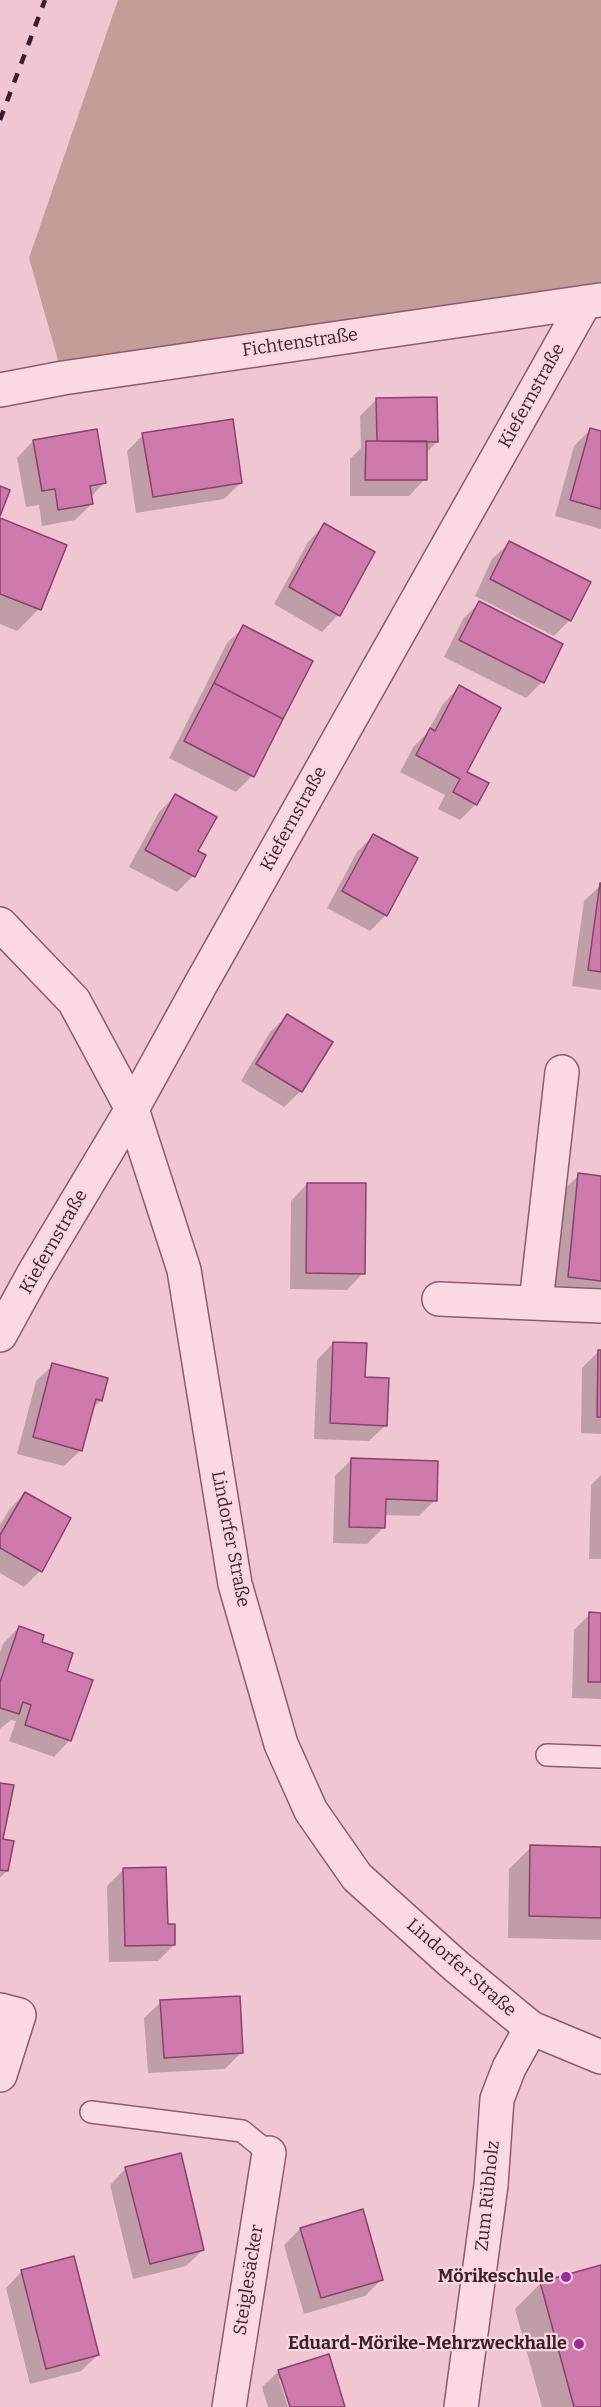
<!DOCTYPE html>
<html>
<head>
<meta charset="utf-8">
<style>
  body { margin:0 }
  canvas { display:block; background:#f0c6d2 }
</style>
</head>
<body>
<canvas width="601" height="2407"></canvas>
<script>
const g = document.querySelector('canvas').getContext('2d');
g.lineJoin = 'round';
function fill(path, color) { g.fillStyle = color; g.fill(path, 'evenodd'); }
const toPath = rows => new Path2D(rows.map(r => 'M' + r).join(''));
function stroke(path, color, width, dash) { g.strokeStyle = color; g.lineWidth = width; g.lineCap = dash ? 'butt' : 'round'; g.setLineDash(dash || []); g.stroke(path); }
function drawText(font, color, halo, rows, align = 'center') {
  g.font = font + ' Bitter,serif'; g.lineWidth = 4.5; g.setLineDash([]); g.textBaseline = 'middle'; g.strokeStyle = halo; g.fillStyle = color; for (const [text, x, y, turn = 0] of rows) {
    g.save(); g.translate(x, y); g.rotate((+turn || 0) * Math.PI / 180); g.textAlign = isNaN(turn) ? turn : align; if (halo) g.strokeText(text, 0, 0); g.fillText(text, 0, 0); g.restore();
  }
}
fill(toPath([
  [118,0,601,0,601,300,63,378,29,258]
]), '#c39d98');
fill(toPath([
  [376,400,437,442,426,453,425,479,409,496,350,496,350,459,361,448,360,416],
  [590,430,601,433,601,529,555,516,574,446],
  [143,435,241,483,224,499,136,513,127,451],
  [33,441,105,482,91,497,92,504,75,520,42,526,39,505,26,507,17,458],
  [0,519,39,609,17,631,0,624],
  [324,525,373,552,338,615,322,632,274,604,308,542],
  [509,543,570,620,554,636,475,596,492,559],
  [479,603,542,682,526,698,444,657,463,619],
  [244,627,252,776,236,792,169,758,227,643],
  [459,687,465,772,476,804,460,820,438,809,445,795,400,772,414,746,427,733,443,704],
  [175,796,196,852,193,876,177,892,129,867,159,812],
  [373,836,386,915,370,931,327,908,357,852],
  [601,885,601,990,572,986,584,901],
  [287,1016,301,1091,284,1107,241,1081,270,1032],
  [579,1175,601,1177,601,1291,552,1293,562,1191],
  [307,1184,363,1273,347,1290,290,1289,291,1201],
  [333,1343,386,1425,369,1441,314,1439,317,1360],
  [598,1352,601,1352,601,1434,581,1433,582,1368],
  [53,1365,101,1400,91,1410,81,1450,64,1466,17,1454,36,1381],
  [351,1460,435,1500,419,1516,384,1515,384,1527,367,1544,333,1543,335,1476],
  [601,1475,601,1559,589,1559,591,1485],
  [25,1493,40,1571,24,1587,0,1573,0,1525,9,1510],
  [590,1614,601,1614,601,1699,572,1698,574,1630],
  [19,1627,65,1672,70,1740,54,1757,9,1741,16,1721,11,1720,0,1729,0,1653,3,1644],
  [0,1784,2,1840,7,1871,0,1878],
  [531,1847,601,1849,601,1940,508,1938,509,1869],
  [123,1870,166,1926,174,1945,158,1961,109,1962,107,1886],
  [161,2002,242,2052,225,2069,148,2073,144,2018],
  [126,2168,203,2250,186,2266,133,2279,110,2185],
  [300,2229,381,2280,365,2296,304,2314,284,2245],
  [601,2267,601,2407,542,2407,515,2309,541,2283],
  [22,2271,98,2355,81,2371,30,2384,6,2288],
  [279,2371,343,2407,291,2407,283,2379,279,2379,288,2407,268,2407,262,2387]
]), '#0003');
const building = toPath([
  [437,397,438,442,377,441,376,398,437,397],
  [233,419,242,483,153,497,142,433,233,419],
  [590,428,601,431,601,509,570,500,590,428],
  [97,429,106,483,90,486,93,504,58,510,55,489,42,491,33,440,97,429],
  [366,441,427,441,427,480,365,480,366,441],
  [0,486,10,490,0,516,0,486],
  [0,518,67,545,41,610,0,594,0,518],
  [324,523,375,552,340,616,289,587,324,523],
  [509,541,591,582,571,621,490,579,509,541],
  [479,601,563,644,544,683,459,640,479,601],
  [243,625,313,661,283,719,214,683,243,625],
  [214,683,283,719,254,777,184,741,214,683],
  [459,685,501,708,467,772,489,783,477,805,453,792,460,779,416,755,430,728,435,731,459,685],
  [175,794,217,817,198,851,206,855,195,877,145,850,175,794],
  [373,834,418,858,387,916,342,891,373,834],
  [600,883,601,883,601,972,588,970,600,883],
  [287,1014,333,1042,302,1092,256,1064,287,1014],
  [578,1173,601,1176,601,1281,568,1277,578,1173],
  [307,1183,366,1183,365,1274,306,1273,307,1183],
  [333,1342,367,1343,365,1377,389,1378,387,1426,330,1423,333,1342],
  [598,1350,601,1350,601,1417,597,1417,598,1350],
  [52,1363,108,1378,102,1401,96,1399,82,1451,33,1437,52,1363],
  [351,1458,438,1461,437,1501,386,1499,385,1528,349,1527,351,1458],
  [25,1492,71,1518,42,1572,0,1548,0,1535,25,1492],
  [589,1612,601,1613,601,1682,588,1682,589,1612],
  [19,1626,44,1635,42,1642,73,1653,67,1671,93,1680,71,1741,25,1725,31,1705,23,1702,19,1714,0,1708,0,1682,19,1626],
  [0,1783,14,1785,3,1839,14,1841,8,1871,0,1870,0,1783],
  [530,1845,601,1847,601,1918,529,1916,530,1845],
  [166,1867,168,1924,175,1924,175,1945,125,1946,123,1868,166,1867],
  [240,1996,243,2053,164,2058,160,2000,240,1996],
  [181,2153,204,2250,150,2264,125,2167,181,2153],
  [363,2209,383,2280,321,2298,300,2228,363,2209],
  [74,2256,99,2355,46,2369,21,2270,74,2256],
  [601,2265,601,2407,574,2407,540,2282,601,2265],
  [329,2354,345,2407,290,2407,278,2370,329,2354]
]);
fill(building, '#cf7aac');
stroke(building, '#8c406e', 1.5);
const service = toPath([
  [547,1755,601,1757],
  [91,2112,242,2131,269,2153]
]);
const minor = toPath([
  [0,390,63,378,600,300],
  [439,1299,601,1306],
  [536,1302,562,1072],
  [0,1335,34,1273,132,1109,202,982,585,302],
  [0,2010,19,2015,0,2075],
  [229,2407,269,2153],
  [461,2407,491,2185,497,2099,509,2068,531,2028]
]);
const tertiary = toPath([
  [0,924,74,1001,132,1109,184,1270,235,1584,281,1744,311,1811,357,1877,457,1967,531,2028,601,2057]
]);
stroke(service, '#8c5b72', 24);
stroke(minor, '#8c5b72', 36);
stroke(tertiary, '#8c5b72', 36);
stroke(service, '#fad9e3', 21);
stroke(minor, '#fad9e3', 33);
stroke(tertiary, '#fad9e3', 33);
stroke(toPath([
  [0,120,45,0]
]), '#3b1f2e', 4.5, [10, 10]);
for (const [x, y, r, color] of [
  [566,2277,6,"#9b299c"],
  [579,2344,6,"#9b299c"]
]) { const dot = new Path2D(); dot.arc(x, y, r, 0, 2 * Math.PI); g.fillStyle = color; g.fill(dot); stroke(dot, '#f7d6df', 2); }
drawText('18px', '#3b1f2e', '#f7d6df', [
  ["Fichtenstraße",300,343,-8],
  ["Kiefernstraße",532,396,-61],
  ["Kiefernstraße",294,819,-61],
  ["Kiefernstraße",54,1242,-60],
  ["Lindorfer Straße",230,1539,79],
  ["Lindorfer Straße",461,1968,41],
  ["Zum Rübholz",488,2196,-84],
  ["Steiglesäcker",249,2280,-81]
]);
drawText('bold 18px', '#3b1f2e', '#f7d6df', [
  ["Mörikeschule",554,2277],
  ["Eduard-Mörike-Mehrzweckhalle",567,2344]
], 'right');
</script>
</body>
</html>
